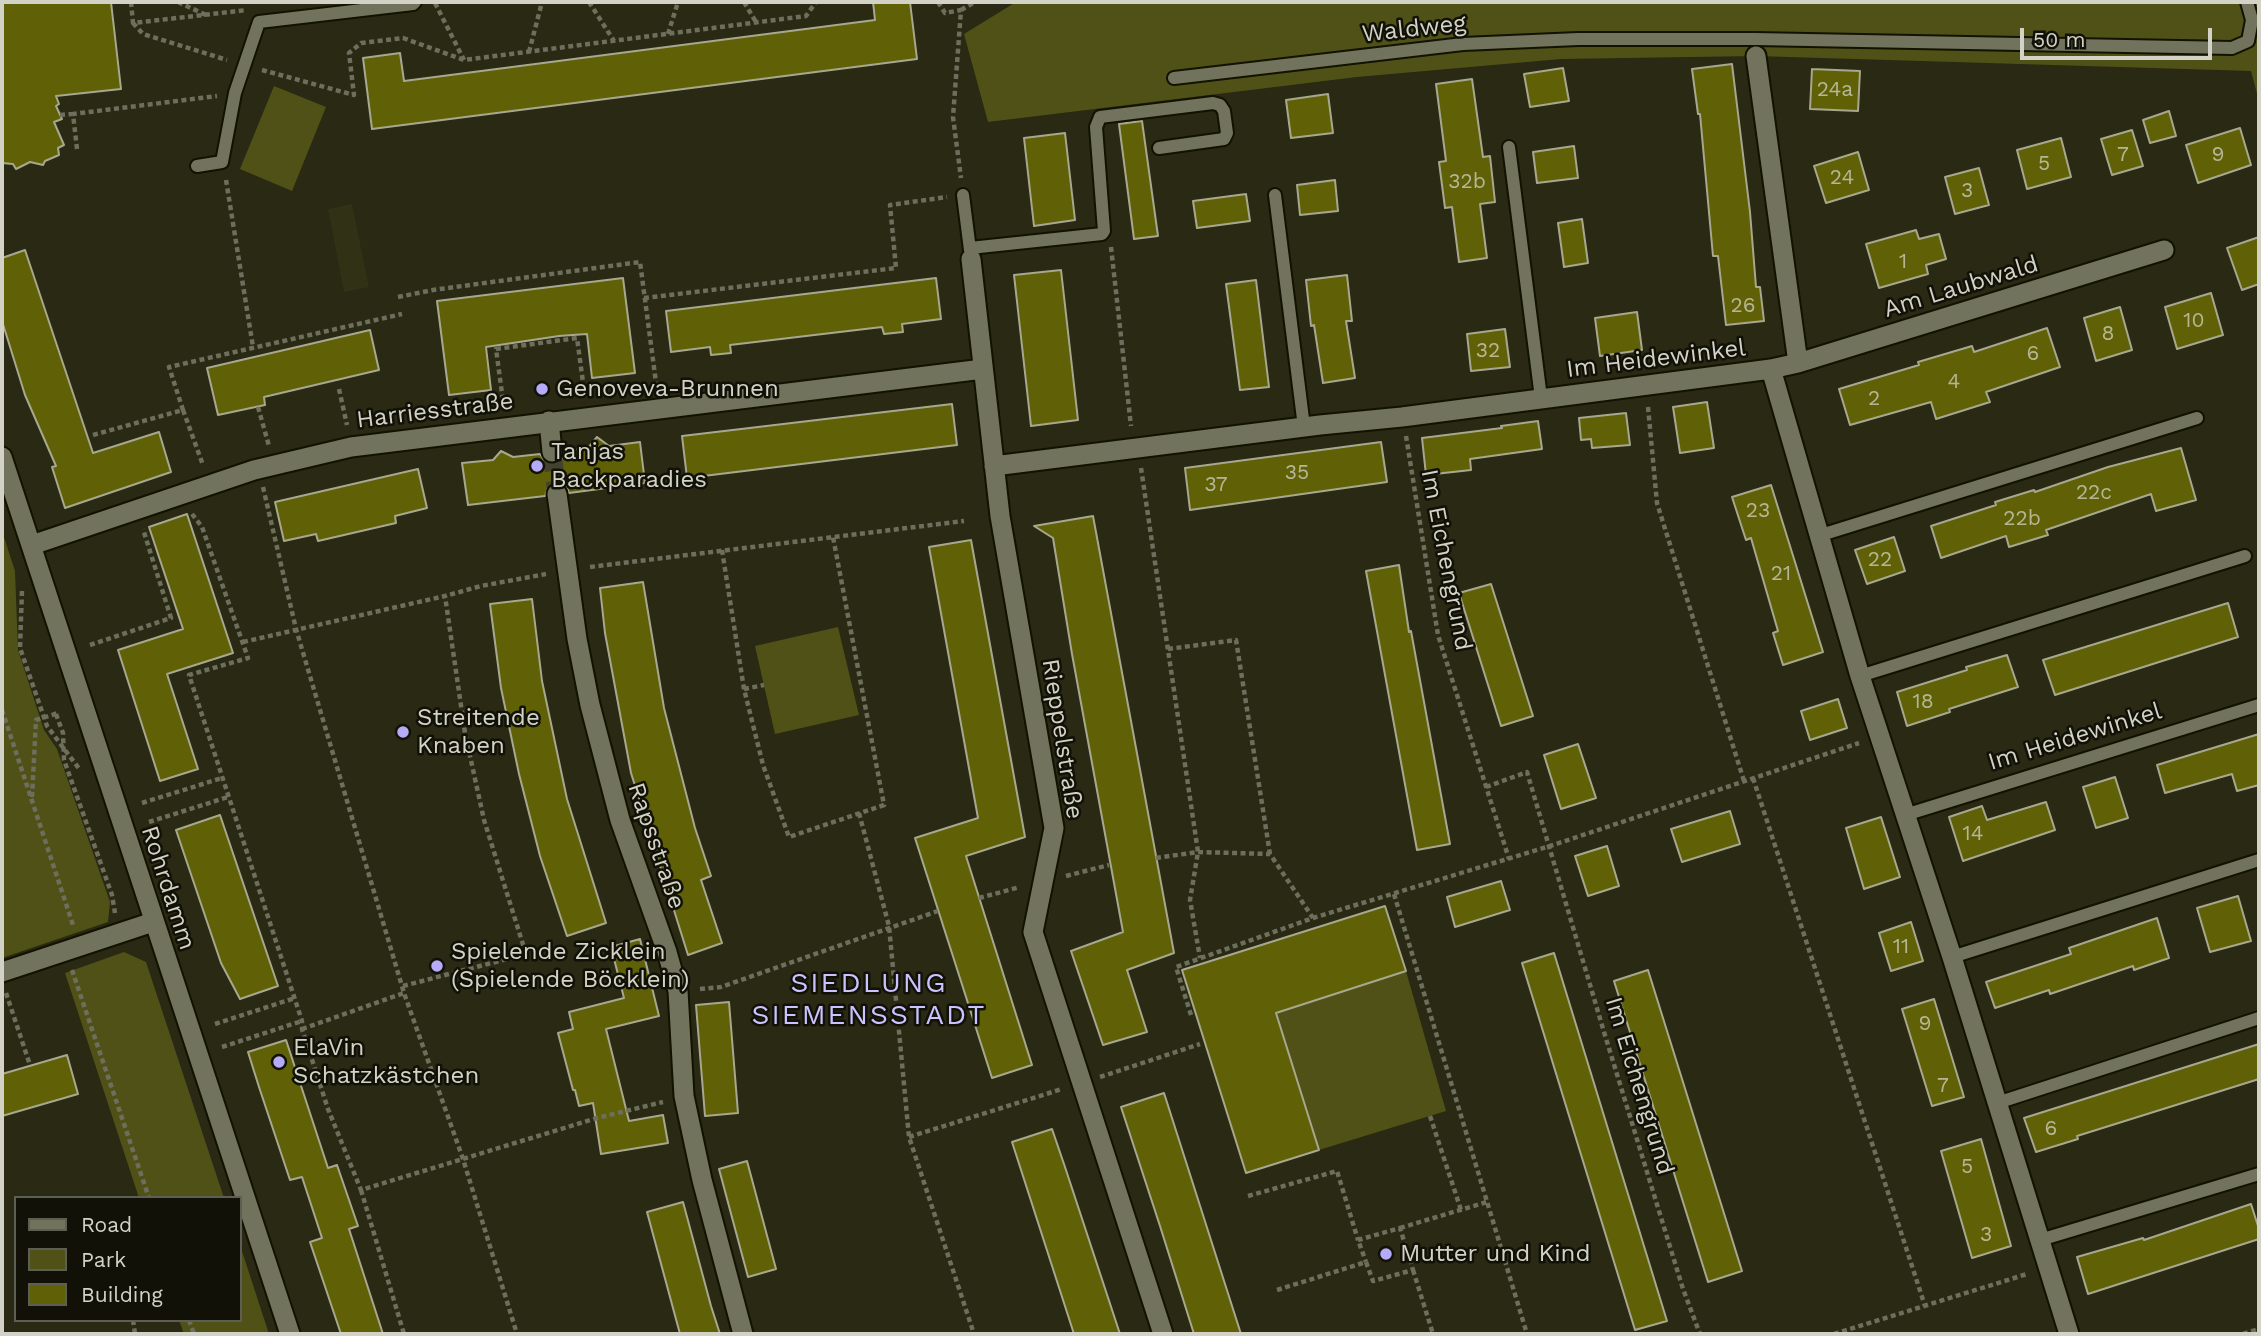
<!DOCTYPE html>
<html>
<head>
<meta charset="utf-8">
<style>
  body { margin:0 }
  #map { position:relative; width:2261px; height:1336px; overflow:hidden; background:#292914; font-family:"Work Sans",sans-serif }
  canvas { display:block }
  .frame { position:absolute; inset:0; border:4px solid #d2d3c6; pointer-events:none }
  .legend { position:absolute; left:14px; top:1196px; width:228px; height:126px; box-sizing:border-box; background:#111108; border:2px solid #5e5f54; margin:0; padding:9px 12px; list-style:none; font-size:21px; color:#d2d3c6 }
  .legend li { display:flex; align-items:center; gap:14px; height:35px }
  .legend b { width:35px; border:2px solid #5e5f54 }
  .scale { position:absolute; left:2020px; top:28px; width:192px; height:32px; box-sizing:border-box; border:4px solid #d2d3c6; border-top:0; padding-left:9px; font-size:21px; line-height:24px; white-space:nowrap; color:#d2d3c6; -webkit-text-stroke:5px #111108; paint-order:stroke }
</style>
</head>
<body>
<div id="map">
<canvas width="2261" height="1336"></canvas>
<div class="frame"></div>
<ul class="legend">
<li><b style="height:9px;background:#72735c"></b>Road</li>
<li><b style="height:19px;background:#505117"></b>Park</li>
<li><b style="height:19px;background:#606106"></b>Building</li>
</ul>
<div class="scale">50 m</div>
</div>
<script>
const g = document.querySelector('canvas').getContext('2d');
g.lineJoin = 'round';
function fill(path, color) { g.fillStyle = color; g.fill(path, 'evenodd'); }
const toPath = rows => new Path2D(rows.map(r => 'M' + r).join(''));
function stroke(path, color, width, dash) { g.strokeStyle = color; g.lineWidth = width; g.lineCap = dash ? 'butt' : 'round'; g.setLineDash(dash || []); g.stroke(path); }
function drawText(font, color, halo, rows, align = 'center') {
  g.font = font + ' "Work Sans",sans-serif'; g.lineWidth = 5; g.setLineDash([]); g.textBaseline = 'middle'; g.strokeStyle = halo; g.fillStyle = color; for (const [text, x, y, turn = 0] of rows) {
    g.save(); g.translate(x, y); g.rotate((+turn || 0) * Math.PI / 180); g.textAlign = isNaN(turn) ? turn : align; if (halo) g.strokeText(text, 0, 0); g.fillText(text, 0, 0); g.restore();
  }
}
fill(toPath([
  [352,204,369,287,344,292,328,209]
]), '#313115');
fill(toPath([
  [1016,2,2259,2,2259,101,2251,71,1756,56,1561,59,1357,77,988,122,964,34],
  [274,86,326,107,292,191,240,169],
  [2,531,15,571,18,650,44,730,57,749,110,902,108,922,2,958],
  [838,627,859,715,775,734,755,646],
  [124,952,146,962,224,1198,139,1198,65,973],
  [1406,971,1446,1111,1319,1150,1276,1013],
  [240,1245,269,1334,184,1334,179,1320,240,1320]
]), '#505117');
const building = toPath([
  [2,2,111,2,121,89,56,96,59,104,56,106,62,119,54,122,64,145,58,148,59,155,45,161,43,165,30,162,16,169,13,164,2,163,2,2],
  [873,2,910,2,917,59,372,129,363,58,400,53,404,81,875,20,873,2],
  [1732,64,1750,212,1756,287,1760,287,1764,321,1726,325,1718,256,1713,256,1700,114,1698,114,1692,69,1732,64],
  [1563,68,1569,101,1530,107,1524,74,1563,68],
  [1812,69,1860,71,1858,111,1810,109,1812,69],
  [1472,79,1483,157,1490,156,1495,202,1480,204,1487,258,1459,262,1452,207,1445,208,1439,162,1446,161,1436,84,1472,79],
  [1328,94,1333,133,1291,138,1286,100,1328,94],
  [2169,111,2176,136,2150,143,2143,120,2169,111],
  [1142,121,1158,236,1134,239,1119,124,1142,121],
  [2240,128,2251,165,2198,183,2186,145,2240,128],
  [2132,130,2143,166,2112,175,2101,139,2132,130],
  [1065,133,1075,220,1034,226,1024,138,1065,133],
  [2061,138,2071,177,2027,189,2017,150,2061,138],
  [1574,146,1578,178,1537,183,1533,152,1574,146],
  [1858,152,1869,190,1826,203,1814,166,1858,152],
  [1979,168,1989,205,1955,214,1945,177,1979,168],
  [1335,180,1338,211,1300,215,1297,185,1335,180],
  [1246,194,1250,221,1197,228,1193,201,1246,194],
  [1582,219,1588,263,1564,267,1558,223,1582,219],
  [1916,230,1919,239,1939,234,1946,259,1926,265,1928,274,1879,288,1866,244,1916,230],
  [2259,237,2259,284,2242,290,2227,248,2259,237],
  [25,250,93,453,159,432,171,472,65,508,52,467,56,466,25,395,2,321,2,258,25,250],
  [1061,270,1078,420,1031,426,1014,275,1061,270],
  [1347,275,1352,321,1346,321,1355,378,1323,383,1314,325,1311,326,1306,280,1347,275],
  [623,278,635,373,592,378,587,334,559,336,486,347,491,390,449,395,437,301,623,278],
  [936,278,941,319,902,324,903,332,884,334,882,327,730,345,731,353,711,355,710,347,671,352,666,311,936,278],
  [1256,280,1269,387,1240,390,1226,284,1256,280],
  [2211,293,2223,335,2177,349,2165,307,2211,293],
  [2120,307,2132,350,2096,361,2084,318,2120,307],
  [1637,312,1642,350,1600,356,1595,318,1637,312],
  [2047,328,2060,367,1986,392,1990,402,1936,419,1931,402,1850,425,1839,389,1919,365,1918,362,1972,346,1974,352,2047,328],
  [1505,329,1510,367,1471,371,1467,334,1505,329],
  [370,330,379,370,264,397,265,405,218,415,207,368,370,330],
  [1707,402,1714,448,1680,453,1673,407,1707,402],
  [952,404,957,445,687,478,682,436,952,404],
  [1626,413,1630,445,1592,448,1591,439,1581,440,1579,418,1626,413],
  [1538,421,1542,449,1470,459,1471,470,1426,475,1422,438,1502,428,1501,426,1538,421],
  [597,437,609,446,640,442,645,483,569,493,566,486,556,482,549,485,545,496,468,505,462,463,493,460,501,451,513,457,540,454,546,463,554,464,563,458,564,451,588,448,597,437],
  [1381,442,1387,482,1190,510,1185,468,1381,442],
  [2181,448,2196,500,2156,511,2151,494,2046,530,2048,535,2009,547,2006,536,1941,558,1931,526,1996,505,1995,502,2034,490,2035,492,2108,467,2181,448],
  [418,469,427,508,395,516,396,523,318,541,316,534,284,541,275,502,418,469],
  [1771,485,1823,652,1783,665,1773,633,1778,631,1751,538,1746,540,1732,497,1771,485],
  [187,514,233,653,167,674,198,769,160,781,118,650,183,629,149,527,187,514],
  [1093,516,1174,953,1127,970,1147,1032,1103,1045,1071,951,1123,932,1072,654,1053,538,1034,526,1093,516],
  [1894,537,1905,571,1867,584,1855,550,1894,537],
  [971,540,1025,837,966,856,1032,1065,992,1078,915,838,978,818,929,547,971,540],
  [1399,565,1409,632,1411,631,1450,844,1417,850,1366,571,1399,565],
  [643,582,664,708,695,828,711,876,701,880,722,943,688,955,631,773,605,633,600,588,643,582],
  [1491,584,1533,716,1501,726,1459,593,1491,584],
  [532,599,542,681,567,799,606,923,567,936,540,856,519,774,501,688,490,604,532,599],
  [2228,603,2238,637,2055,695,2043,660,2228,603],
  [2007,655,2018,687,1949,709,1950,712,1907,726,1897,692,1967,670,1966,667,2007,655],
  [1838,699,1847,728,1810,740,1801,711,1838,699],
  [2259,734,2259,785,2237,791,2232,774,2165,793,2157,765,2259,734],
  [1578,744,1596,798,1561,809,1544,755,1578,744],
  [2115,777,2128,818,2096,828,2083,787,2115,777],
  [2046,802,2055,830,1963,861,1949,817,1982,806,1987,820,2046,802],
  [1730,811,1740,844,1682,862,1671,829,1730,811],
  [220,815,278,986,240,999,221,963,176,830,220,815],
  [1881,817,1900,877,1864,889,1846,828,1881,817],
  [1607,846,1619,886,1588,896,1575,856,1607,846],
  [1501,881,1510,910,1455,927,1447,897,1501,881],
  [2238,896,2251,941,2210,952,2197,908,2238,896],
  [1385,906,1406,971,1276,1013,1319,1150,1246,1173,1182,970,1385,906],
  [2157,918,2169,958,2134,970,2133,966,2050,994,2049,990,1995,1008,1986,982,2071,954,2069,948,2157,918],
  [1911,922,1923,961,1891,971,1879,933,1911,922],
  [640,939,659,1016,606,1029,629,1121,663,1115,668,1143,601,1154,593,1103,579,1106,575,1090,573,1090,558,1033,573,1029,569,1012,624,998,611,947,640,939],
  [1554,953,1667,1321,1635,1330,1522,963,1554,953],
  [1648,970,1742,1271,1708,1282,1614,981,1648,970],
  [1934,999,1964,1097,1932,1106,1902,1009,1934,999],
  [729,1002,738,1113,705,1116,696,1005,729,1002],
  [286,1040,328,1168,337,1165,358,1226,349,1229,383,1334,341,1334,310,1242,322,1238,302,1177,290,1180,259,1087,248,1052,286,1040],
  [2259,1044,2259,1079,2077,1136,2078,1139,2036,1152,2024,1118,2259,1044],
  [67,1055,78,1094,2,1116,2,1074,67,1055],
  [1164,1093,1241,1334,1194,1334,1160,1226,1121,1107,1164,1093],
  [1052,1129,1065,1167,1120,1334,1074,1334,1012,1142,1052,1129],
  [1981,1139,2011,1246,1972,1258,1941,1151,1981,1139],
  [747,1161,776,1269,748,1277,719,1169,747,1161],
  [683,1202,711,1306,720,1334,680,1334,647,1212,683,1202],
  [2251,1204,2259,1229,2259,1239,2088,1294,2077,1257,2143,1238,2144,1240,2251,1204]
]);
fill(building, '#606106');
stroke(building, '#a7a88f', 2);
stroke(toPath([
  [552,452,557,494]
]), '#42422f', 19, [19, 10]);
const service = toPath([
  [1174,78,1463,44,1578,39,1755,39,2232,48,2248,41,2252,20,2247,2],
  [1509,147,1541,398],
  [197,166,222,162,235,93,259,22,413,4,415,2],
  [963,195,970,250],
  [1275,195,1304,427],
  [970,248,1102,234,1104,231,1096,127,1100,117,1213,103,1220,105,1224,111,1227,133,1224,139,1159,148],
  [1818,536,2197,418],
  [1860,676,2245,556],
  [1905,815,2259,705],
  [1952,957,2259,860],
  [1997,1103,2259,1018],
  [2040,1240,2259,1174]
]);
const minor = toPath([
  [1756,56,1798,363],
  [971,259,1000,516,1054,828,1033,932,1163,1334],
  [1771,369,1860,676,1952,957,2069,1334],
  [549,421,552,452],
  [994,466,1320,425,1402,417,1771,369,1798,363,2164,250],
  [557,494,577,639,590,705,620,820,667,952,678,991,684,1096,702,1180,743,1334],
  [32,545,254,470,351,447,983,369],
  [2,972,153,922]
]);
const secondary = toPath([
  [2,457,290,1334]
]);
stroke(service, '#121201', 16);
stroke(minor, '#121201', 23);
stroke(secondary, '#121201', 23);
stroke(toPath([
  [131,2,133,23,247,10],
  [178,2,206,15],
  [589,2,614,41],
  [744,2,756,22],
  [938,2,945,13,961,10,953,117,961,178],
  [435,3,464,60],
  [961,10,975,2],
  [133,23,143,34,227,60],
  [668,34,678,2],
  [529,52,542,2],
  [262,70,354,95,349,53,361,43,403,38,464,60,806,16,816,2],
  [60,115,73,114],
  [77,149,73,114,217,96],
  [226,180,253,347],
  [1111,247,1131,426],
  [398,297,433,290,640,262,657,390],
  [644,298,896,268,890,205,947,197],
  [339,389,347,425],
  [258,407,269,446],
  [1648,407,1657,503,1744,781],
  [504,408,496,349,577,338,585,397],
  [183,410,169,367,402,314],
  [93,435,183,410,203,465],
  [1406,436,1438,635,1509,859],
  [1141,468,1198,852,1190,900,1200,958],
  [263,487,296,629,404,993,463,1159,517,1334],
  [192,514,202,527,248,658,189,675,302,1021,302,1029,328,1109,361,1190,597,1118,663,1102],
  [722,550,744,689,763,765,789,837,884,805,833,537],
  [590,567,964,521],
  [22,591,20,648,47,726,80,770],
  [243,642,445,596,481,586,546,574],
  [90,645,171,618,143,529],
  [1168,649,1236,640,1270,854],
  [744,689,764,685],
  [2,710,74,928],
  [56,714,63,733,64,760,112,895,115,913],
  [1753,778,1925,1306],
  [1486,787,1527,772,1604,1032,1683,1289,1700,1334],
  [32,797,36,720,58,713],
  [142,803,222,778],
  [859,813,889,926,909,1137,974,1334],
  [149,822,228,797],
  [1156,858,1198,852,1270,854,1313,918],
  [1066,876,1109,865],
  [1394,894,1527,1334],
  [979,898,1020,887],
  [72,970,149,1198],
  [403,986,526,954,484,820,465,733,445,596],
  [700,989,721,987,938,911],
  [6,993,30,1065],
  [1191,1015,1176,967,1313,918,1550,846,1859,743],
  [215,1024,295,998],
  [302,1029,404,993],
  [222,1047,302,1021],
  [1100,1077,1200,1044],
  [1430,1116,1461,1210],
  [909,1137,1062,1089],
  [361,1190,404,1334],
  [1248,1196,1337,1171,1358,1240],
  [1400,1228,1487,1202],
  [1413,1270,1433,1334],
  [1277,1290,1366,1262,1373,1281,1413,1270,1400,1228,1358,1240,1366,1262],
  [133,1320,135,1334],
  [189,1320,194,1334],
  [1834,1334,2027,1274],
  [2243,1334,2259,1329]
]), '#6d6e5c', 4.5, [5, 3.5]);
stroke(service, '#72735c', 12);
stroke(minor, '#72735c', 19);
stroke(secondary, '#72735c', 19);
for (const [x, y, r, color] of [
  [542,389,7,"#b6abf8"],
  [537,466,7,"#b6abf8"],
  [403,732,7,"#b6abf8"],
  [437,966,7,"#b6abf8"],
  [279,1062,7,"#b6abf8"],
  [1386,1254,7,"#b6abf8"]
]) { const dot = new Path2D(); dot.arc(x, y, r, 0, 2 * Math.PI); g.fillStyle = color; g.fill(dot); stroke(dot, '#111108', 2.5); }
drawText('21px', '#b6b696', null, [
  ["24a",1835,90],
  ["7",2123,155],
  ["9",2218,155],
  ["5",2044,164],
  ["24",1842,178],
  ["32b",1467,182],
  ["3",1967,191],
  ["1",1903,262],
  ["26",1743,306],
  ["10",2194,321],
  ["8",2108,334],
  ["32",1488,351],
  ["6",2033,354],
  ["4",1954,382],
  ["2",1874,399],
  ["35",1297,473],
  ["37",1216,485],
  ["22c",2094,493],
  ["23",1758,511],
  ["22b",2022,519],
  ["22",1880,560],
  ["21",1781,574],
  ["18",1923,702],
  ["14",1973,834],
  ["11",1901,947],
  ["9",1925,1024],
  ["7",1943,1086],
  ["6",2051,1129],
  ["5",1967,1167],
  ["3",1986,1235]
]);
drawText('24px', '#d2d3c6', '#111108', [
  ["Waldweg",1414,29,-6],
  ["Am Laubwald",1961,287,-17],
  ["Im Heidewinkel",1656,359,-7],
  ["Harriesstraße",435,411,-7],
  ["Im Eichengrund",1446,560,79],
  ["Im Heidewinkel",2075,737,-17],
  ["Rieppelstraße",1062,739,81],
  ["Rapsstraße",656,846,71],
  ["Rohrdamm",168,888,72],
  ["Im Eichengrund",1639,1086,73]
]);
drawText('24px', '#d2d3c6', '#111108', [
  ["Genoveva-Brunnen",556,389],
  ["Tanjas",551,452],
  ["Backparadies",551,480],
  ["Streitende",417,718],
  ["Knaben",417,746],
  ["Spielende Zicklein",451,952],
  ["(Spielende Böcklein)",451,980],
  ["ElaVin",293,1048],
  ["Schatzkästchen",293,1076],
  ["Mutter und Kind",1400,1254]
], 'left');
g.letterSpacing = '2px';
drawText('28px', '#cac3fd', '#111108', [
  ["SIEDLUNG",869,984],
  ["SIEMENSSTADT",869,1016]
]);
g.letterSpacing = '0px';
</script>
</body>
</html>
